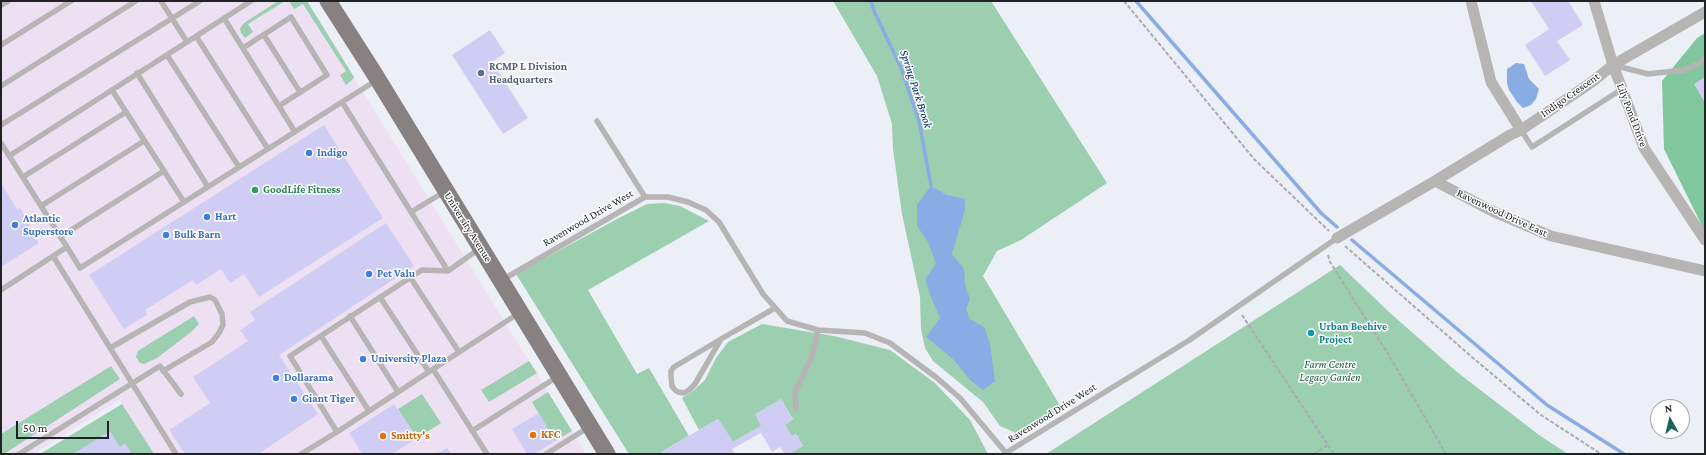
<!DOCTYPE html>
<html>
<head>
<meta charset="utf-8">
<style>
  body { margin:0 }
  #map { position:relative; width:1706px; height:455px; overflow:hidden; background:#eceff6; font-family:"Crimson Pro",serif }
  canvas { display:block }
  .frame { position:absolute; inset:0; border:2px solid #202224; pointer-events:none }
  .north { position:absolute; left:1650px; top:399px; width:40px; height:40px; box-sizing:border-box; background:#fff; border:1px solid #a6a7a7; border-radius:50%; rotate:352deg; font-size:11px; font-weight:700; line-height:16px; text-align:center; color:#202224 }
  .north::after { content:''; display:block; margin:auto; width:14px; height:18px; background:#1b645a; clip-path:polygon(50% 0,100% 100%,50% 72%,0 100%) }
  .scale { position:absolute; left:16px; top:421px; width:93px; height:18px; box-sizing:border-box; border:2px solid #202224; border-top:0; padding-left:5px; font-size:12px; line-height:14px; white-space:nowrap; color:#202224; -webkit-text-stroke:3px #fff; paint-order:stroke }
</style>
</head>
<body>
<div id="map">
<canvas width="1706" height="455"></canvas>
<div class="frame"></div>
<div class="north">N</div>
<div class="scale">50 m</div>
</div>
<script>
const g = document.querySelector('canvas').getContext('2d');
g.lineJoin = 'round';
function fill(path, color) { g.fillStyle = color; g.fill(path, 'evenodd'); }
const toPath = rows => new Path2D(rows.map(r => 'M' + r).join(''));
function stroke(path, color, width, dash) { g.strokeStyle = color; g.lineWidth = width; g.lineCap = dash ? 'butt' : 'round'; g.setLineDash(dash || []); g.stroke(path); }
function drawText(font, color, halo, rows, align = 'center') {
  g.font = font + ' "Crimson Pro",serif'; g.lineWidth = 3; g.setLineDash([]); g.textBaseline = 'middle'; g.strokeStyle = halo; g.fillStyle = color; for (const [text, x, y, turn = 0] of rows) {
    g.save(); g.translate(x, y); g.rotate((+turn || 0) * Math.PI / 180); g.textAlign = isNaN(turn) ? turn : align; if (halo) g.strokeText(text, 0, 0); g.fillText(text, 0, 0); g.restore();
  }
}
fill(toPath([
  [1,1,307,1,586,454,153,454,119,400,33,454,1,454]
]), '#eee0f3');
fill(toPath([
  [278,1,285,1,248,24,253,32,245,38,241,33,240,28,244,23],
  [289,1,307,1,354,77,352,80,346,85,340,75,346,71,303,4,294,9],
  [833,1,991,1,1107,183,1021,240,997,251,983,276,1062,409,1043,423,1016,433,1000,426,983,402,933,361,925,348,921,329,920,297,902,214,893,149,892,124,877,76],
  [664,203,680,206,709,221,588,290,637,374,649,368,689,436,661,452,662,454,629,454,516,274,617,219,647,204],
  [1340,265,1389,312,1457,372,1539,435,1568,454,1046,454],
  [194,316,199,324,191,332,157,358,144,364,140,363,136,357,138,351],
  [762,324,834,336,890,350,935,383,970,420,988,454,789,454,803,446,796,434,792,436,785,425,793,419,781,399,761,426,733,442,718,419,699,430,682,398,694,390,705,380,716,358,728,342],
  [529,361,537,373,489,402,481,390],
  [111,366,120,379,4,454,1,454,1,434],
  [548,392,572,431,555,441,532,402],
  [422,394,441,423,417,438,398,409],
  [122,404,154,454,40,454]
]), '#9bcfb0');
fill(toPath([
  [1705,33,1705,232,1664,149,1662,81,1697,38]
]), '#81c79e');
fill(toPath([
  [1516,63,1524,64,1529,79,1539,89,1536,99,1531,105,1523,108,1517,102,1509,90,1507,83,1507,69],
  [931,186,947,195,965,199,965,210,952,254,964,269,965,285,970,299,966,309,970,319,984,327,990,344,995,381,983,390,970,380,954,360,926,337,940,318,931,297,925,279,936,264,928,242,917,226,917,205]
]), '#89ace5');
stroke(toPath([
  [871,1,874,11,901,68,919,121,931,186],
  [1136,1,1321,213,1337,227],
  [1352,240,1547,405,1624,454]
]), '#89ace5', 3.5);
fill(toPath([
  [1531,1,1568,1,1583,25,1557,41,1570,60,1545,76,1525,45,1549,29],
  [490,30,505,53,492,62,528,118,503,134,452,55],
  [1705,77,1705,103,1694,84],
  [324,125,383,218,259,297,244,274,230,283,221,269,196,285,193,280,145,310,148,314,124,329,89,275],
  [1,183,17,209,20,208,30,225,28,226,39,243,1,267],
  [386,223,414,266,279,355,318,414,258,454,185,454,169,430,210,403,193,377,248,341,240,330,255,320,250,312],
  [781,399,793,419,785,425,792,436,796,434,803,446,789,454,782,454,784,453,780,447,772,452,761,433,732,449,735,454,662,454,661,452,718,419,733,442,761,426,755,414],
  [394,404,417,438,392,454,362,454,349,433],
  [539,413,555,441,534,454,527,454,512,429],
  [110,431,120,447,125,443,132,454,73,454],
  [447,448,451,454,436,454]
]), '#d0cdf5');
stroke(toPath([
  [1124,1,1254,159,1329,231],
  [1345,246,1473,358,1541,415,1601,454],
  [1328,255,1330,262,1390,357,1446,454],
  [1242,315,1334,454],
  [1314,454,1328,445]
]), '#a9abb1', 2, [4, 2]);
stroke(toPath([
  [161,1,187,42],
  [1,5,8,1],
  [224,18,295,132],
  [264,35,300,92],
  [196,36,268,149],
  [1,45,71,1],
  [243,48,291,17,327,75,279,106],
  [167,55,239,167],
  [1613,65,1648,74,1684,70,1700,63,1705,58],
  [137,73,208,187],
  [377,80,342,102,411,212,444,192],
  [1,86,136,1],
  [112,90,184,202],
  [597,121,645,197],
  [1,125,200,1],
  [1521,130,1532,147,1622,89],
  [1,143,67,247,1,290],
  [9,156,251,1],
  [23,177,126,112],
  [41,206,144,141],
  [411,212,448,271],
  [60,237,164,171],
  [67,247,80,268,342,102],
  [479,249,448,271,422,270,290,356,337,432,519,313],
  [53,256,176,454],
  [410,277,459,352],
  [502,280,645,197,668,197,688,202,706,210,719,222,763,294,787,321,818,330,865,333,890,343,937,378,960,398,1006,453],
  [380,297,429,372],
  [350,316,398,392],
  [321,336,369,411],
  [721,339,695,384,689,390,684,393,678,392,675,390,672,386,671,377,671,371,674,367,721,339,775,308],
  [110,348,190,302,210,297,215,300,222,314,223,325,219,333,212,342,163,371],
  [433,369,487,454],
  [796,409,795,392,812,356,818,330],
  [472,431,557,377],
  [19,454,160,366,181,394],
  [301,454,337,432],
  [546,454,589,427],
  [1004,454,1188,341,1337,238]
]), '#b7b4b4', 5.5);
stroke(toPath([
  [1471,1,1491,82,1521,130],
  [1594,1,1613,65,1644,148,1705,240],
  [1435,181,1510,135,1521,130,1592,82,1613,65,1705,12],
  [1337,238,1435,181,1494,212,1551,236,1705,271]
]), '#b7b4b4', 11);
stroke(toPath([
  [328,1,374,73,607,454]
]), '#888182', 17);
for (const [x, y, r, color] of [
  [481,73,4,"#5c6f8a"],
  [309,153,4,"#3f7fe0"],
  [255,190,4,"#2e9e5b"],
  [207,217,4,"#3f7fe0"],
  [15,225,4,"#3f7fe0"],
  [166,235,4,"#3f7fe0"],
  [369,274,4,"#3f7fe0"],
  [1311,333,4,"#0f9aa8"],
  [363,359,4,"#3f7fe0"],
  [276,378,4,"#3f7fe0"],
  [294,399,4,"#3f7fe0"],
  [533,435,4,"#e8710a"],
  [383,436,4,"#e8710a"]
]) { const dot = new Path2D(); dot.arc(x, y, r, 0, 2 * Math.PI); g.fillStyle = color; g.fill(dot); stroke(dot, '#fff', 1.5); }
drawText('bold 11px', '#4e5e75', '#fff', [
  ["RCMP L Division",489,67],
  ["Headquarters",489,80]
], 'left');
drawText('11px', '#202224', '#fff', [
  ["Indigo Crescent",1570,95,-35],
  ["Lily Pond Drive",1632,115,69],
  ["Ravenwood Drive East",1502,213,25],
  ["Ravenwood Drive West",588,218,-30],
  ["University Avenue",468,227,58],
  ["Ravenwood Drive West",1052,413,-32]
]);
drawText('bold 11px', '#366cbe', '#fff', [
  ["Indigo",317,153],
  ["Hart",215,217],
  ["Atlantic",23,219],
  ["Superstore",23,232],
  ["Bulk Barn",174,235],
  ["Pet Valu",377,274],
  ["University Plaza",371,359],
  ["Dollarama",284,378],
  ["Giant Tiger",302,399]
], 'left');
drawText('bold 11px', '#27864d', '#fff', [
  ["GoodLife Fitness",263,190]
], 'left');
drawText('bold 11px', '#0d838f', '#fff', [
  ["Urban Beehive",1319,327],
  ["Project",1319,340]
], 'left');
drawText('italic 11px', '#20553a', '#fff', [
  ["Farm Centre",1330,365],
  ["Legacy Garden",1330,378]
]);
drawText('bold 11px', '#c56008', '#fff', [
  ["KFC",541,435],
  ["Smitty's",391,436]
], 'left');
drawText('italic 12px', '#002364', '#fff', [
  ["Spring Park Brook",916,89,72]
]);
</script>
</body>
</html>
